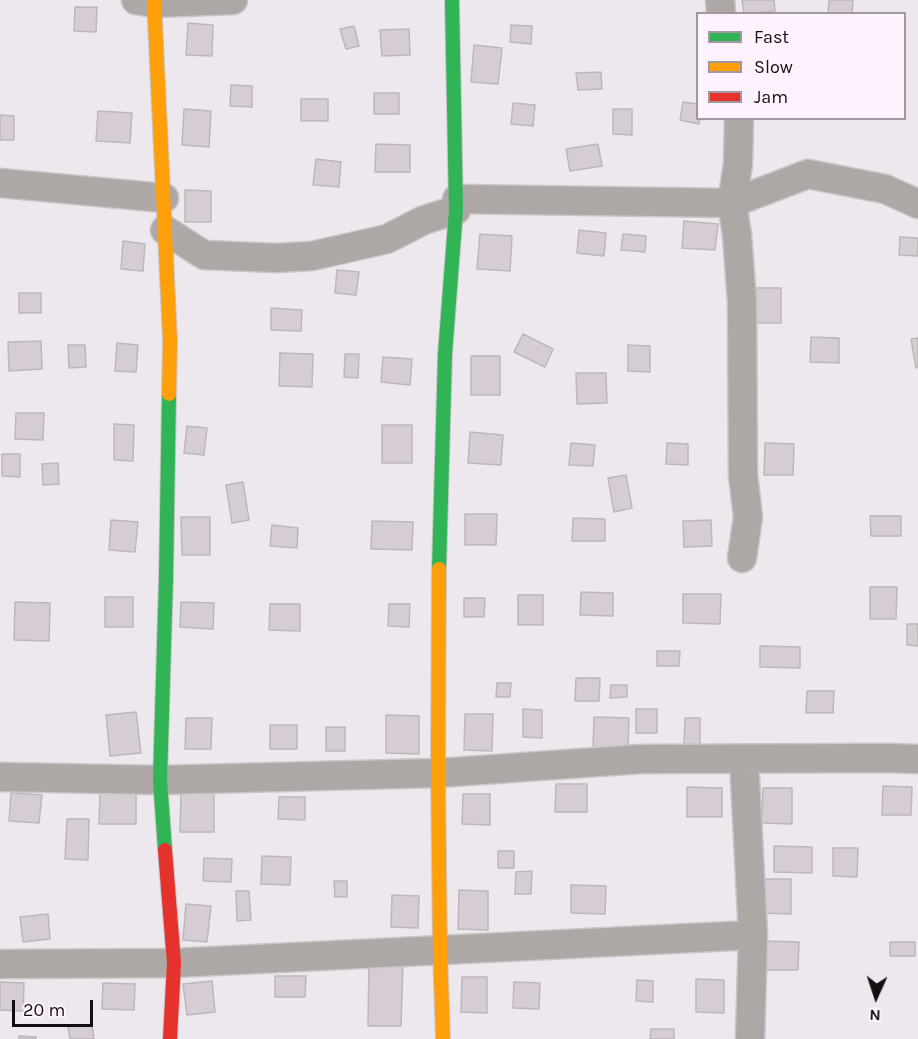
<!DOCTYPE html>
<html>
<head>
<meta charset="utf-8">
<style>
  body { margin:0 }
  #map { position:relative; width:918px; height:1039px; overflow:hidden; background:#ede8ed; font-family:Karla,sans-serif }
  canvas { display:block }
  .legend { position:absolute; left:696px; top:12px; width:210px; height:108px; box-sizing:border-box; background:#fef2fe; border:2px solid #a097a0; margin:0; padding:8px 10px; list-style:none; font-size:18px; color:#120e12 }
  .legend li { display:flex; align-items:center; gap:12px; height:30px }
  .legend b { width:30px; border:2px solid #a097a0 }
  .north { position:absolute; left:846px; top:967px; width:60px; height:60px; -webkit-text-stroke:4px #fef2fe; paint-order:stroke; rotate:183deg; font-size:16px; font-weight:700; line-height:24px; text-align:center; color:#120e12 }
  .north::after { content:''; display:block; margin:auto; width:21px; height:27px; background:#120e12; clip-path:polygon(50% 0,100% 100%,50% 72%,0 100%) }
  .scale { position:absolute; left:12px; top:1000px; width:81px; height:27px; box-sizing:border-box; border:3px solid #120e12; border-top:0; padding-left:8px; font-size:18px; line-height:21px; white-space:nowrap; color:#120e12; -webkit-text-stroke:4px #fef2fe; paint-order:stroke }
</style>
</head>
<body>
<div id="map">
<canvas width="918" height="1039"></canvas>
<ul class="legend">
<li><b style="height:8px;background:#30b455"></b>Fast</li>
<li><b style="height:8px;background:#ff9f0a"></b>Slow</li>
<li><b style="height:8px;background:#e5322d"></b>Jam</li>
</ul>
<div class="north">N</div>
<div class="scale">20 m</div>
</div>
<script>
const g = document.querySelector('canvas').getContext('2d');
g.lineJoin = 'round';
function fill(path, color) { g.fillStyle = color; g.fill(path, 'evenodd'); }
const toPath = rows => new Path2D(rows.map(r => 'M' + r).join(''));
function stroke(path, color, width, dash) { g.strokeStyle = color; g.lineWidth = width; g.lineCap = dash ? 'butt' : 'round'; g.setLineDash(dash || []); g.stroke(path); }
const building = toPath([
  [742,0,774,0,775,11,744,14,742,0],
  [829,0,853,0,852,14,828,14,829,0],
  [75,7,97,7,96,32,74,31,75,7],
  [188,23,213,25,212,56,186,55,188,23],
  [511,25,532,26,531,44,510,42,511,25],
  [354,26,359,46,346,49,340,29,354,26],
  [409,29,410,55,382,56,380,30,409,29],
  [474,45,502,48,498,84,471,82,474,45],
  [601,72,602,89,578,90,576,73,601,72],
  [231,85,252,86,252,107,230,106,231,85],
  [374,93,399,93,399,114,374,114,374,93],
  [301,99,328,99,328,121,301,121,301,99],
  [683,102,698,104,698,118,700,118,699,124,680,120,683,102],
  [513,103,535,105,533,126,511,124,513,103],
  [184,109,211,111,209,147,182,145,184,109],
  [613,109,632,109,632,135,613,134,613,109],
  [98,111,132,113,130,143,96,141,98,111],
  [0,115,14,116,14,140,0,140,0,115],
  [376,144,410,145,410,172,375,172,376,144],
  [598,144,602,166,570,171,566,149,598,144],
  [316,159,341,162,339,187,313,185,316,159],
  [185,190,211,191,211,222,185,222,185,190],
  [684,221,718,224,715,250,682,248,684,221],
  [579,230,606,233,604,256,577,253,579,230],
  [480,234,512,236,510,271,477,269,480,234],
  [623,234,646,236,645,252,621,250,623,234],
  [900,237,918,238,918,256,899,255,900,237],
  [123,241,145,244,143,271,121,269,123,241],
  [337,270,359,272,356,295,335,293,337,270],
  [756,288,781,288,781,323,755,323,756,288],
  [19,293,41,293,41,313,19,313,19,293],
  [271,308,302,310,301,331,271,330,271,308],
  [523,334,553,349,545,367,514,352,523,334],
  [811,337,839,338,839,363,810,362,811,337],
  [918,338,918,367,916,368,911,339,918,338],
  [41,341,42,369,9,371,8,342,41,341],
  [117,343,138,345,136,372,115,371,117,343],
  [68,345,85,345,86,367,69,368,68,345],
  [628,345,650,346,650,372,628,371,628,345],
  [280,353,313,354,312,387,279,386,280,353],
  [345,354,359,354,358,378,344,377,345,354],
  [471,356,500,356,500,395,471,395,471,356],
  [383,357,412,359,410,385,381,382,383,357],
  [576,373,606,373,607,403,577,404,576,373],
  [16,413,44,413,43,440,15,439,16,413],
  [114,424,134,425,133,461,114,460,114,424],
  [382,425,412,425,412,463,382,463,382,425],
  [187,426,207,428,204,455,184,453,187,426],
  [470,432,503,435,501,465,468,463,470,432],
  [571,443,595,445,593,466,569,465,571,443],
  [667,443,688,444,688,465,666,464,667,443],
  [765,443,794,444,793,475,764,475,765,443],
  [2,454,20,454,20,477,2,476,2,454],
  [58,463,59,484,43,485,42,464,58,463],
  [626,475,632,508,614,512,608,478,626,475],
  [243,482,249,520,232,523,226,485,243,482],
  [465,514,497,514,496,545,465,545,465,514],
  [870,516,901,516,901,536,871,536,870,516],
  [181,517,210,517,210,555,182,555,181,517],
  [573,518,605,519,605,541,572,541,573,518],
  [111,520,138,522,135,552,109,550,111,520],
  [711,520,712,546,684,547,683,521,711,520],
  [372,521,413,522,412,550,371,549,372,521],
  [272,525,298,528,297,548,270,546,272,525],
  [870,587,897,587,896,619,870,619,870,587],
  [581,592,613,593,613,616,580,615,581,592],
  [683,594,721,594,720,624,683,623,683,594],
  [518,595,543,595,543,625,518,625,518,595],
  [105,597,133,597,133,627,105,627,105,597],
  [464,598,485,598,484,617,464,617,464,598],
  [15,602,50,603,49,641,14,640,15,602],
  [181,602,214,603,213,629,180,627,181,602],
  [270,604,300,604,300,631,269,630,270,604],
  [389,604,410,604,409,627,388,626,389,604],
  [907,624,918,624,918,646,907,645,907,624],
  [760,646,800,647,800,668,760,667,760,646],
  [657,651,680,651,679,666,657,666,657,651],
  [576,678,600,678,599,701,575,701,576,678],
  [497,683,511,683,510,697,496,697,497,683],
  [611,685,627,685,627,697,610,698,611,685],
  [807,691,834,691,833,713,806,713,807,691],
  [523,709,542,710,542,738,523,737,523,709],
  [636,709,657,709,657,733,636,733,636,709],
  [136,712,141,753,110,756,106,715,136,712],
  [465,714,493,714,492,751,464,750,465,714],
  [386,715,419,716,419,754,386,753,386,715],
  [594,717,629,718,628,749,593,748,594,717],
  [186,718,212,718,211,749,185,749,186,718],
  [685,718,700,718,700,745,684,744,685,718],
  [270,725,297,725,297,749,270,749,270,725],
  [326,727,345,727,345,751,326,751,326,727],
  [556,784,587,784,587,812,555,812,556,784],
  [883,786,912,787,911,815,882,815,883,786],
  [687,787,722,788,722,817,687,817,687,787],
  [763,788,792,788,792,824,762,823,763,788],
  [181,792,214,792,214,832,180,832,181,792],
  [11,793,42,795,39,823,9,821,11,793],
  [100,793,136,794,136,824,99,824,100,793],
  [463,794,490,794,490,825,462,824,463,794],
  [279,797,305,797,305,820,278,819,279,797],
  [67,819,89,819,88,860,65,859,67,819],
  [774,846,812,847,812,873,774,872,774,846],
  [833,848,858,848,857,877,833,876,833,848],
  [498,851,514,851,514,868,498,868,498,851],
  [262,856,291,857,290,885,261,884,262,856],
  [204,858,232,859,231,882,203,881,204,858],
  [532,871,531,894,515,894,516,872,532,871],
  [763,879,791,879,791,914,763,913,763,879],
  [334,881,347,881,347,897,335,897,334,881],
  [571,885,606,886,605,914,571,913,571,885],
  [459,890,488,891,488,930,458,929,459,890],
  [236,891,249,891,251,920,237,921,236,891],
  [392,895,419,896,418,928,391,927,392,895],
  [186,904,211,906,207,942,183,940,186,904],
  [48,914,50,939,23,942,20,917,48,914],
  [763,941,799,942,798,970,763,970,763,941],
  [890,942,915,942,915,956,890,956,890,942],
  [369,961,403,962,401,1026,368,1026,369,961],
  [275,976,306,976,305,997,275,997,275,976],
  [462,977,487,977,487,1013,461,1012,462,977],
  [696,979,724,980,724,1013,696,1012,696,979],
  [637,980,653,981,653,1002,636,1001,637,980],
  [212,981,215,1012,187,1015,183,984,212,981],
  [0,982,24,983,23,1011,0,1010,0,982],
  [514,982,540,983,539,1009,513,1008,514,982],
  [103,983,135,984,134,1010,102,1009,103,983],
  [92,1024,94,1039,70,1039,68,1027,92,1024],
  [651,1029,674,1029,674,1039,650,1039,651,1029],
  [19,1036,36,1037,36,1039,19,1039,19,1036]
]);
fill(building, '#d6cdd4');
stroke(building, '#bcb7bb', 1.5);
const street = toPath([
  [136,0,154,3,233,0],
  [720,0,721,14],
  [739,118,738,164,732,203,737,235,742,302,743,475,748,517,742,558],
  [0,183,164,198],
  [457,199,732,203,808,174,885,189,918,204],
  [165,230,204,255,276,258,312,256,387,239,424,220,456,210],
  [744,759,753,935,750,1039],
  [0,777,160,780,438,773,641,759,888,758,918,759],
  [0,964,174,963,753,935]
]);
const fast = toPath([
  [439,569,445,354,456,210,452,0],
  [165,850,160,780,166,578,169,394]
]);
const slow = toPath([
  [154,0,170,340,169,394],
  [439,569,438,773,440,950,443,1039]
]);
const jam = toPath([
  [165,850,174,963,170,1039]
]);
stroke(street, '#c9c6c9', 31);
stroke(fast, '#c9c6c9', 16);
stroke(slow, '#c9c6c9', 16);
stroke(jam, '#c9c6c9', 16);
stroke(street, '#ada7a6', 28);
stroke(fast, '#30b455', 14);
stroke(slow, '#ff9f0a', 14);
stroke(jam, '#e5322d', 14);
</script>
</body>
</html>
